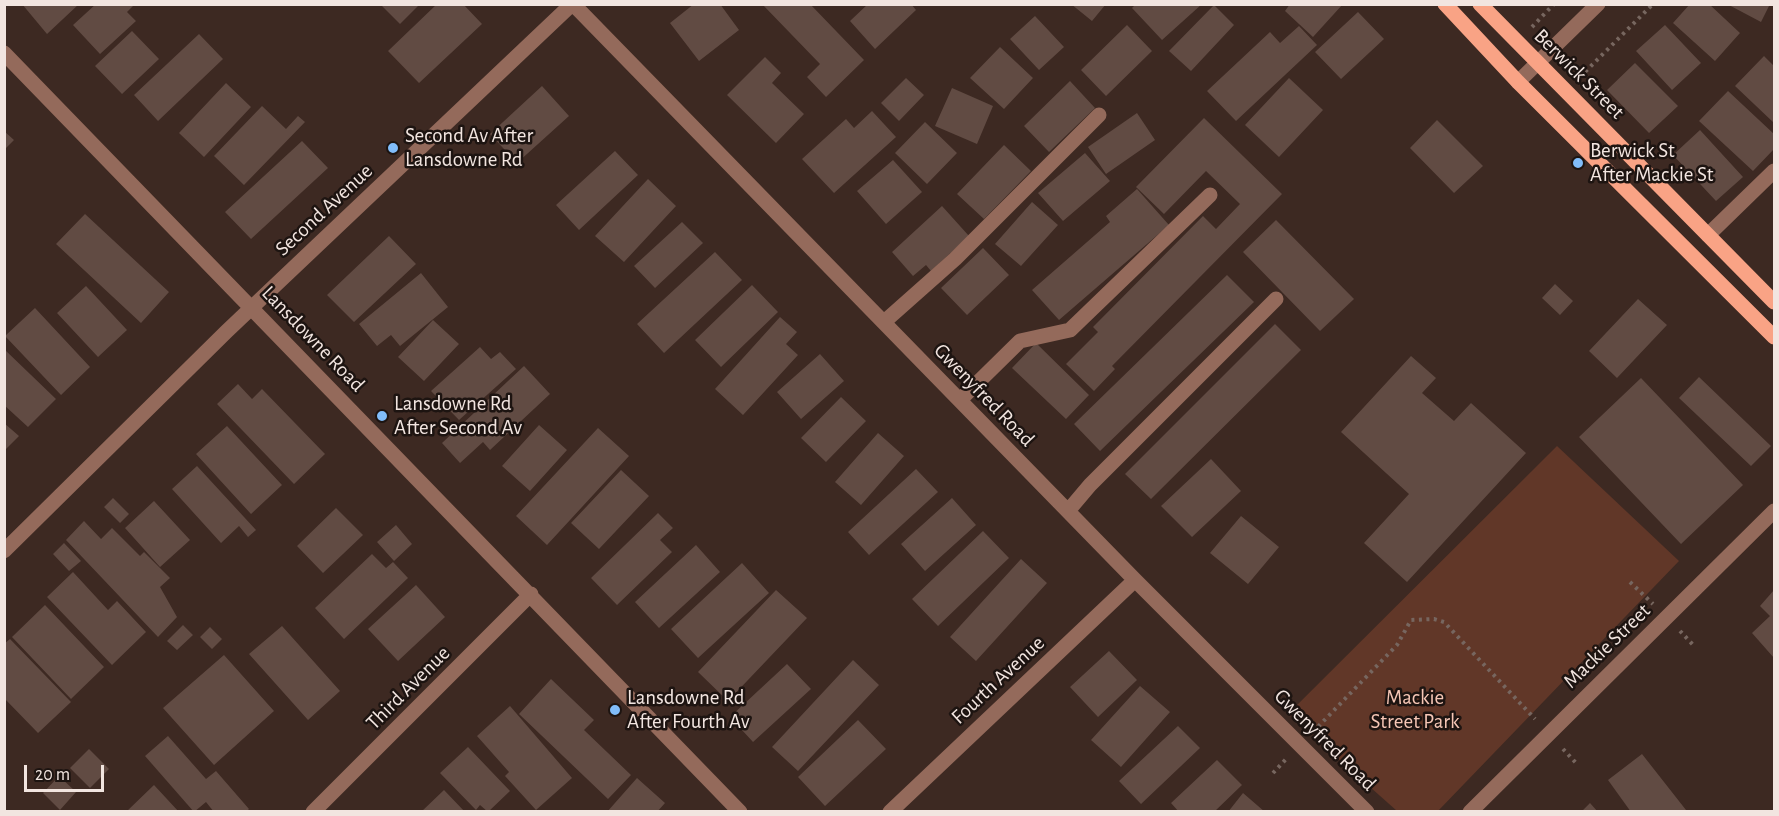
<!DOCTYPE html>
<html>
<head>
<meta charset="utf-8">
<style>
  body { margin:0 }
  #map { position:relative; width:1779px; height:816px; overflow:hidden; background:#3d2922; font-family:"Alegreya Sans",sans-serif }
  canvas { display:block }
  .frame { position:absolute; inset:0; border:6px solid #f2e5e0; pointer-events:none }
  .scale { position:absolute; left:24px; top:765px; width:80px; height:27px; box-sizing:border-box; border:3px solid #f2e5e0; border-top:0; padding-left:8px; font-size:18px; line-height:21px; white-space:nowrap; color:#f2e5e0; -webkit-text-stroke:4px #1d1411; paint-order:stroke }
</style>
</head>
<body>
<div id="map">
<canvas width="1779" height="816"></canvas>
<div class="frame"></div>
<div class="scale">20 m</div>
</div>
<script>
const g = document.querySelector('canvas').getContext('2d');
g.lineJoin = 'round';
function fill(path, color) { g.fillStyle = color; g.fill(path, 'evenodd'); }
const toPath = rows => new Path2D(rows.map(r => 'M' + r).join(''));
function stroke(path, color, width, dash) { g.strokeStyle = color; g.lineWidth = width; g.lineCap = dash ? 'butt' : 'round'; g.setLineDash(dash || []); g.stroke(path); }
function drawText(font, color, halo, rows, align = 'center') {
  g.font = font + ' "Alegreya Sans",sans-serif'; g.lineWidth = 5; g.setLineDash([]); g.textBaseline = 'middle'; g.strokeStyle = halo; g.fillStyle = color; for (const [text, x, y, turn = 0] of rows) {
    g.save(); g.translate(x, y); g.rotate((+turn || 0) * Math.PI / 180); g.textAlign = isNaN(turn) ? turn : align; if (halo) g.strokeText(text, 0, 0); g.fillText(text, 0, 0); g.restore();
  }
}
fill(toPath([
  [1557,446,1679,561,1438,811,1397,811,1288,714]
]), '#613728');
fill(toPath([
  [22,4,79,4,47,34],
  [96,4,135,4,127,12,136,21,100,54,73,25],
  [380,4,420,4,400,24],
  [437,4,463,4,482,24,419,83,388,51],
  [694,4,720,4,739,30,699,61,670,23],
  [762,4,810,4,864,60,826,97,807,77,820,64],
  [868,4,911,4,916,10,875,49,850,21],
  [1071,4,1106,4,1092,21],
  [1136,4,1202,4,1162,40,1132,8],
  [1290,4,1343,4,1313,37,1285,11],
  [1690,4,1709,4,1740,33,1715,61,1673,23],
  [1727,4,1770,4,1761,22],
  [1214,5,1234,25,1191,71,1169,51],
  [1358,12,1384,39,1341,79,1315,52],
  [1035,16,1064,47,1039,70,1010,39],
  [1127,25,1152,51,1106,96,1081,70],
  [1665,25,1701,63,1672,90,1636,51],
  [1299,26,1317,45,1236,121,1207,91,1270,32,1280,43],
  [132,31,159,59,122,94,95,66],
  [199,34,223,59,158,121,134,95],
  [1000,47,1033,78,1004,109,970,78],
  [1764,56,1774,66,1774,123,1735,86],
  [765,57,781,73,772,83,804,114,776,143,727,95],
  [1635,63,1678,106,1649,133,1607,90],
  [906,78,924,95,899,121,881,103],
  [1289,78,1323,110,1279,157,1245,125],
  [1070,81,1095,108,1049,152,1024,126],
  [226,83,251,107,204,157,179,133],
  [542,86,569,116,517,163,490,134],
  [952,88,993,106,977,144,935,126],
  [1728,91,1774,134,1774,149,1753,171,1699,121],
  [262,106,286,129,298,116,305,122,244,185,214,156],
  [872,111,896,137,834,193,802,159,846,119,854,128],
  [1137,113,1155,140,1106,174,1088,147],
  [1204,118,1282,194,1112,366,1115,369,1094,391,1066,364,1098,332,1093,327,1203,216,1216,229,1240,204,1206,171,1164,214,1136,187],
  [1437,120,1483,166,1454,193,1410,148],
  [925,122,957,153,927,184,895,153],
  [1700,130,1743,177,1716,201,1673,155],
  [4,131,14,140,4,150],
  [302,141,328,168,251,239,225,212],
  [1004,145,1031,171,984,219,957,194],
  [615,151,638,175,579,230,556,205],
  [1085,153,1110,181,1063,221,1038,193],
  [893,160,922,192,886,224,857,191],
  [648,179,676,206,624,262,595,236],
  [1137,189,1169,225,1059,320,1032,290,1110,222,1106,216],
  [1032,202,1058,225,1021,266,995,244],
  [942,206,969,236,931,271,926,265,913,276,892,252],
  [85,214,169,292,141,323,56,244],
  [1276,220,1354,299,1320,331,1243,252],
  [682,222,703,243,655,288,634,266],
  [389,236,416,264,354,322,327,295],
  [983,248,1009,275,967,315,941,288],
  [715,252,742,280,664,353,637,324],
  [421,273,448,307,400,346,391,335,377,346,359,324],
  [1227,275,1254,302,1100,451,1074,424],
  [1555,284,1573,301,1560,315,1542,298],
  [752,285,778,312,721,367,695,340],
  [86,286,127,330,98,357,57,313],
  [1638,299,1667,325,1617,378,1589,351],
  [35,308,90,367,61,395,5,336],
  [780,317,797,332,786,344,798,355,743,415,715,389],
  [433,320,459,344,424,381,398,357],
  [1275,324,1301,350,1151,499,1125,474],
  [1036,343,1089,395,1066,419,1012,368],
  [480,347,491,359,500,352,516,369,459,420,431,391],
  [4,349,56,399,28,427,4,405],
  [820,354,844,381,801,419,777,392],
  [1411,356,1436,378,1422,393,1454,421,1471,403,1526,453,1407,582,1364,543,1409,494,1341,432],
  [524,366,550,394,490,450,483,442,460,463,442,443],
  [1699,377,1771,446,1751,466,1679,398],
  [1641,378,1743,485,1681,544,1579,437],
  [238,384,252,399,262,389,325,454,294,484,217,404],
  [841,397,866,421,826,462,801,438],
  [4,423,19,436,4,451],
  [539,425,567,450,530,491,502,466],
  [227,426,282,485,251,514,196,454],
  [598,428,629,456,547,545,516,516],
  [878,433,904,456,861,505,835,482],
  [1211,459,1241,491,1192,537,1161,506],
  [197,466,256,530,248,537,239,526,221,543,172,489],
  [916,469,938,492,869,555,848,532],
  [621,470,649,496,599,549,571,523],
  [113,498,129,514,120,523,104,507],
  [952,498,976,525,925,571,901,544],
  [154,501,190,540,160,567,125,528],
  [336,508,363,535,323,573,297,546],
  [658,513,673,528,660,540,672,552,617,605,591,578],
  [1241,516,1279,547,1248,584,1210,553],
  [84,521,101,539,112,528,140,556,144,552,170,578,160,587,177,617,158,637,66,540],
  [396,525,412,544,394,561,377,542],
  [983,531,1009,558,938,626,912,599],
  [64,543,81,561,69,571,53,554],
  [696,545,720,572,659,628,635,602],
  [372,554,386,568,393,562,408,578,344,639,315,608],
  [1021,559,1047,583,976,661,950,637],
  [742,563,769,593,698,658,671,629],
  [73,572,108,610,117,601,146,632,112,665,47,597],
  [416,585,445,617,398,661,368,629],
  [776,590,807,618,728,701,698,672],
  [1774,590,1774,658,1752,633,1770,616,1760,606],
  [45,605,104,667,71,699,12,637],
  [183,625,193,635,177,650,167,641],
  [282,626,340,691,308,720,249,654],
  [210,627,222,639,212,649,200,637],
  [10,639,71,702,38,733,4,698,4,644],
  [1109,651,1137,680,1098,717,1070,687],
  [224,655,274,711,214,765,163,708],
  [853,660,879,685,798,771,772,747],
  [787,664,811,689,753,742,730,717],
  [551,679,594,720,584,730,631,775,608,799,519,714],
  [1140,686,1170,712,1121,767,1091,740],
  [510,706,572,778,536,810,505,776,509,772,477,736],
  [858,720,886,749,825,806,798,777],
  [1178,726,1200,748,1141,804,1119,781],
  [168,736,206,779,216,771,249,809,246,812,214,812,206,802,194,812,145,756],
  [468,747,510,791,488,812,480,805,476,810,440,773],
  [89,749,109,769,90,788,70,768],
  [1642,754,1686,810,1684,812,1631,812,1608,780],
  [1217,760,1242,785,1214,812,1179,812,1171,803],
  [59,776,76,792,60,810,43,793],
  [637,778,665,803,657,812,607,812],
  [154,785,179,812,126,812],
  [444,790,465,812,421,812],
  [1243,793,1265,812,1228,812],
  [1590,803,1598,812,1581,812]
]), '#614b43');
stroke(toPath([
  [1532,27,1554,4],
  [1580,77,1653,4],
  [1630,582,1653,604],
  [1680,631,1695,647],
  [1313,732,1397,645,1411,620,1434,619,1444,622,1535,719],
  [1563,749,1576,763],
  [1273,773,1287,758]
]), '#77665f', 4, [3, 4.5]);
stroke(toPath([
  [573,4,1135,580,1367,812],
  [4,53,740,812],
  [1518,82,1598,4],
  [1708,235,1774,171],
  [884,322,955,259,1099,115],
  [960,400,1020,341,1070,330,1210,195],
  [1068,511,1090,485,1276,299],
  [4,551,227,331,572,4],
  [313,812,531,594],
  [890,812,1135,580],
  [1470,812,1774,511]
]), '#946a5b', 15);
stroke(toPath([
  [1445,4,1518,82,1774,337],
  [1480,4,1774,302]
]), '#f9a385', 15);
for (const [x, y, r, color] of [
  [393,148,6,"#81bdfa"],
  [1578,163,6,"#81bdfa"],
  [382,416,6,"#81bdfa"],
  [615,710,6,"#81bdfa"]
]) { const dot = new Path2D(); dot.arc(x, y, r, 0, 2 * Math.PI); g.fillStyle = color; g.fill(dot); stroke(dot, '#1d1411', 2); }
drawText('21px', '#f2e5e0', '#1d1411', [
  ["Berwick Street",1579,74,45],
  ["Second Avenue",324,210,-43],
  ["Lansdowne Road",313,339,46],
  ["Gwenyfred Road",984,395,46],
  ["Mackie Street",1607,646,-44],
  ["Fourth Avenue",998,680,-43],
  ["Third Avenue",408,688,-45],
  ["Gwenyfred Road",1325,740,45]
]);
drawText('21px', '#f2e5e0', '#1d1411', [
  ["Second Av After",405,136],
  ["Lansdowne Rd",405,160],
  ["Berwick St",1590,151],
  ["After Mackie St",1590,175],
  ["Lansdowne Rd",394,404],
  ["After Second Av",394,428],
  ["Lansdowne Rd",627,698],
  ["After Fourth Av",627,722]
], 'left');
drawText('21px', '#f6c6b5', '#1d1411', [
  ["Mackie",1415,698],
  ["Street Park",1415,722]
]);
</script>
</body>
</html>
